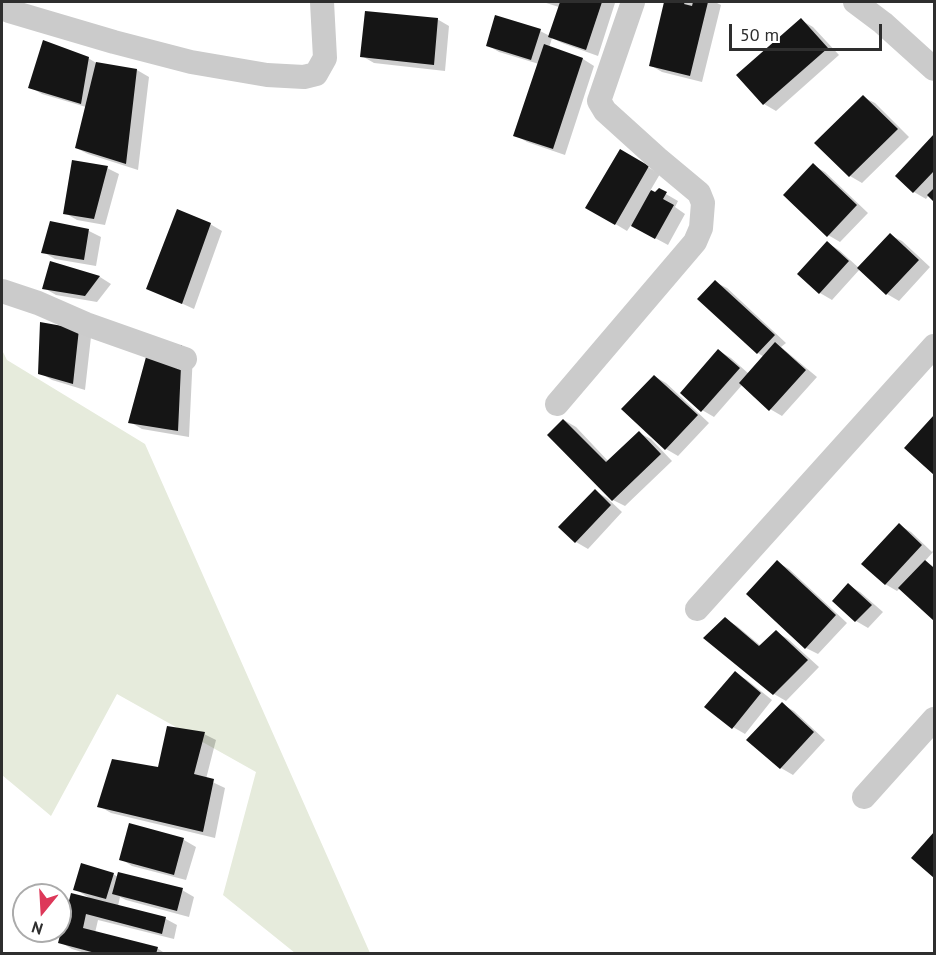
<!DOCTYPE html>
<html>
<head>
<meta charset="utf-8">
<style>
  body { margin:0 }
  #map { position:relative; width:936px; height:955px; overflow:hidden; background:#fff; font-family:"PT Sans",sans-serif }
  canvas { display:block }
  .frame { position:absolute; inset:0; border:3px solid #2e2e2e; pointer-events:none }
  .north { position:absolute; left:12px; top:883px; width:60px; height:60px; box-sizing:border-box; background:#fff; border:2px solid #ababab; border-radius:50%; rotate:198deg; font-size:16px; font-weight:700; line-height:24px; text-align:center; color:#2e2e2e }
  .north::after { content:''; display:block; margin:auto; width:21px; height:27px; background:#dd3859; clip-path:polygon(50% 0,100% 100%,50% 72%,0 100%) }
  .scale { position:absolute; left:729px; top:24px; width:153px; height:27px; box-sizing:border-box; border:3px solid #2e2e2e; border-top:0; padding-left:8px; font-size:18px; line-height:21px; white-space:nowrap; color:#2e2e2e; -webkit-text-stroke:4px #fff; paint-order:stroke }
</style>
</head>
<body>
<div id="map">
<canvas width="936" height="955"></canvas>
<div class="frame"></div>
<div class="north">N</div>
<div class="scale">50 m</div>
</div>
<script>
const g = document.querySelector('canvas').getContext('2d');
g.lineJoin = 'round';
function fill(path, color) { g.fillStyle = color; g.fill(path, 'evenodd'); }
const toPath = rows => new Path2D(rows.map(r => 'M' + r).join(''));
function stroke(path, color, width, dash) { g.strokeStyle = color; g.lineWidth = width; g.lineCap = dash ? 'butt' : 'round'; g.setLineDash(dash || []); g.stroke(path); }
fill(toPath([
  [2,350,7,360,145,444,370,953,295,953,223,895,256,772,117,694,51,816,2,775]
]), '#e6ebdc');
fill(toPath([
  [543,2,615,3,598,56,562,43,552,38,549,48,583,59,594,66,565,155,527,142,515,135,539,64,499,52,487,45,540,31,550,36,559,7],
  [666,2,715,2,721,5,702,82,662,72,650,65],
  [437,19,449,26,445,71,374,63,362,56],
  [801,20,813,27,839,55,776,111,764,104,738,75],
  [88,58,98,64,137,70,149,77,138,170,88,154,76,148,86,107,42,94,30,87],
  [863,97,875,103,909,137,862,183,850,176,817,143],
  [934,136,934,200,929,195,926,199,914,192,897,176],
  [620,151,660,174,650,191,655,194,659,190,678,201,675,207,685,214,668,245,631,225,627,231,587,207],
  [813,165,825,172,868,213,840,242,828,235],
  [107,168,119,174,105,225,77,220,65,213],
  [51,222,89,231,101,237,96,266,55,259,43,252],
  [210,224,222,231,194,309,148,288],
  [890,235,902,241,930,267,899,301,887,294,860,269,832,300,820,293,799,274,827,243,839,250,859,268],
  [51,263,100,277,111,284,97,302,56,295,44,288],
  [715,282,727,288,786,343,781,347,817,377,782,416,770,409,742,385,714,417,702,410,719,351,731,358,749,374,764,357,758,353],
  [79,330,91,337,85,390,52,380,40,373],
  [193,353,189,437,142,429,130,422],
  [654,376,666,383,709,423,678,456,666,449,623,409],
  [934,417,934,473,906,448],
  [564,420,576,427,609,462,639,433,651,439,672,461,625,506,613,500],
  [595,491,607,498,622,512,588,549,576,542],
  [899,525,911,532,932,552,934,550,934,553,933,552,925,561,934,567,934,618,900,588,897,591,885,584],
  [777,562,789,569,847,623,818,654,806,648],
  [848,585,860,592,883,612,868,628,856,621,834,600],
  [725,619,737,626,761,646,776,632,788,639,819,667,786,701,774,694,706,638],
  [735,673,747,680,772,700,745,734,733,727],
  [782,704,794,711,825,740,793,775,781,768],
  [204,734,216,740,206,779,225,788,215,838,111,813,99,806,159,769],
  [130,825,184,840,196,847,186,880,132,866,121,859],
  [934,835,934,876,914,858],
  [113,874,118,877,182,890,194,897,189,917,126,900,120,897,118,906,166,919,177,925,174,939,98,920,95,933,157,948,166,954,88,954,72,949,60,942,91,899,75,889]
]), '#0003');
fill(toPath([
  [560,2,602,2,586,50,548,37],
  [664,2,685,2,684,4,692,6,693,2,708,2,690,76,649,66],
  [365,11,438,18,434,65,360,57],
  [495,15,541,29,531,60,486,46],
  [801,18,828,48,763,105,736,75],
  [43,40,89,57,81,104,28,88],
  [544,44,583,58,553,149,513,136],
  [96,62,137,69,126,164,75,148],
  [863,95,898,129,849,177,814,143],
  [934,134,934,171,913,193,895,176],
  [620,149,649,166,615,225,585,208],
  [72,160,108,166,94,219,63,214],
  [813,163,857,205,827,237,783,195],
  [659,188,667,192,663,199,674,205,655,239,631,226,651,190,655,192],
  [934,188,934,202,927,195],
  [177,209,211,223,182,304,146,289],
  [50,221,89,229,84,260,41,253],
  [890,233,919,260,886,295,857,268],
  [827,241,849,261,819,294,797,274],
  [50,261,100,276,85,296,42,289],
  [715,280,775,335,757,354,697,299],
  [40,322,79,329,73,384,38,374],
  [775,342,806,370,769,411,739,383],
  [182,345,178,431,128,423,149,346],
  [718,349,740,368,701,412,680,393],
  [654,375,698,415,665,450,621,409],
  [934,415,934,475,904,448],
  [563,419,606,462,639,431,661,454,612,501,547,435],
  [595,489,611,505,575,543,558,527],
  [899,523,922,545,885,585,861,564],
  [777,560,836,615,805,649,746,594],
  [925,560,934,568,934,621,898,588],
  [848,583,872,605,855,622,832,601],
  [725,617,759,646,776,630,808,660,773,695,703,638],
  [735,671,761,693,732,729,704,707],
  [782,702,814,732,780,769,746,740],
  [167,726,205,732,194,774,214,779,203,832,97,807,112,759,158,767],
  [129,823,184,838,174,875,119,860],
  [934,832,934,878,911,858],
  [81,863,114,873,106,899,73,890],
  [118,872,183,888,177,911,112,894],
  [71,893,166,917,162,934,86,914,83,928,158,947,156,954,99,954,58,943]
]), '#151515');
stroke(toPath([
  [855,2,883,23,934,69],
  [2,5,9,11,36,19,114,42,191,62,267,75,304,77,316,74,325,58,322,2],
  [2,291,38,303,86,324,185,359],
  [557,404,695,242,701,228,703,203,699,193,657,158,605,111,599,101,633,2],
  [697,609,934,346],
  [864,797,934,719]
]), '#cbcbcb', 24);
</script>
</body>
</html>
